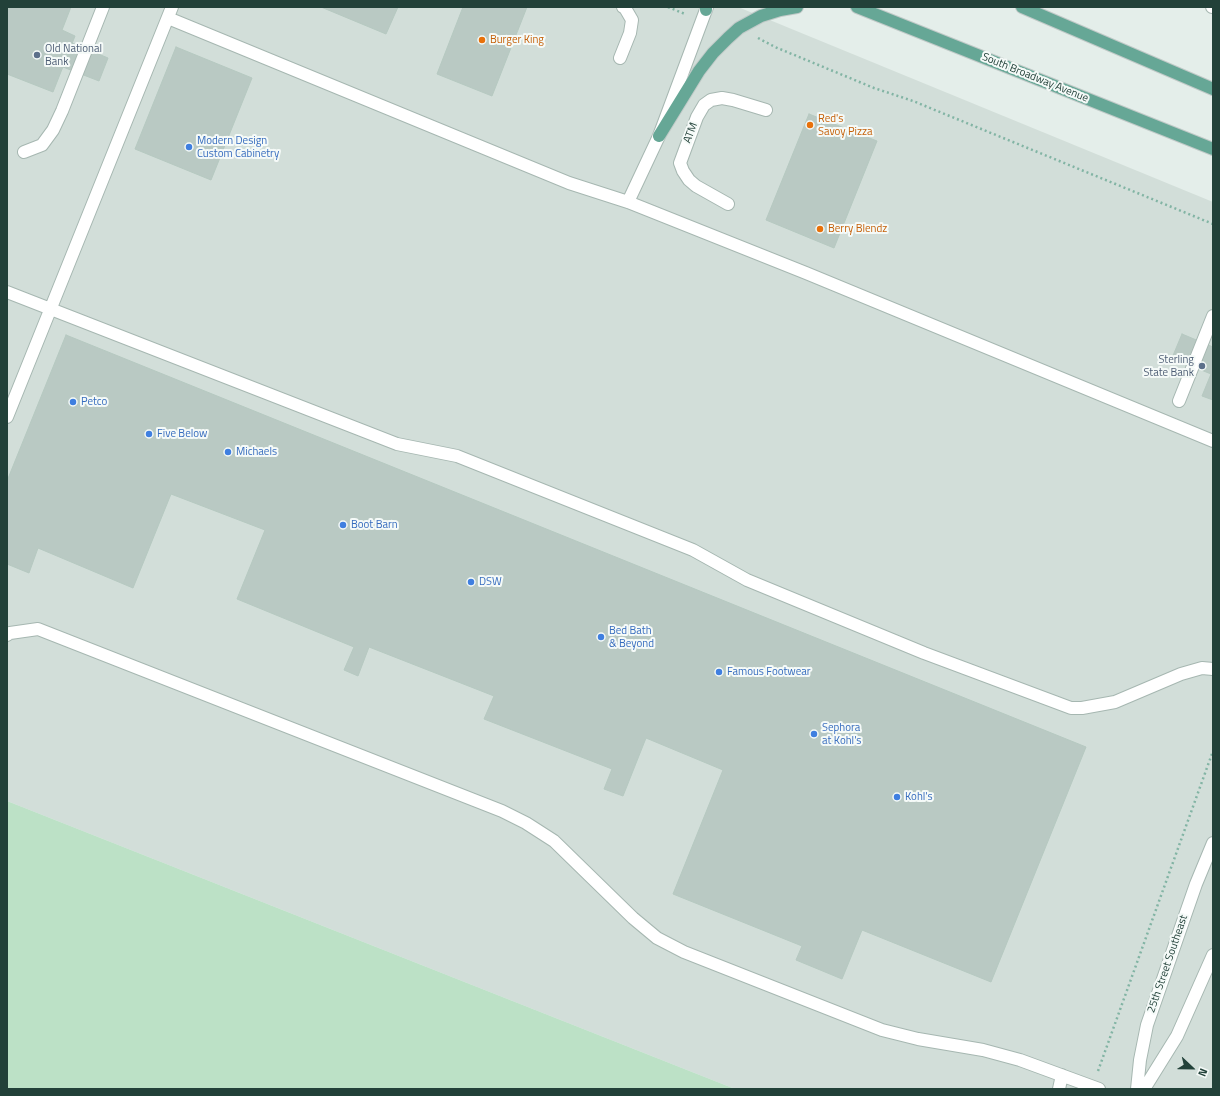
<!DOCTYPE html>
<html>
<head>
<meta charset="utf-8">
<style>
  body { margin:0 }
  #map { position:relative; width:1220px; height:1096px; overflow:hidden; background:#e4eeea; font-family:"Titillium Web",sans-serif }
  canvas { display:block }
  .frame { position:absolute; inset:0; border:8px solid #224139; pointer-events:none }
  .north { position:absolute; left:1172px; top:1048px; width:40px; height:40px; -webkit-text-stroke:3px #f5faf8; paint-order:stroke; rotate:112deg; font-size:11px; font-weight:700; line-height:16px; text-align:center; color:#224139 }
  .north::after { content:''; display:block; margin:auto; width:14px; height:18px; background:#224139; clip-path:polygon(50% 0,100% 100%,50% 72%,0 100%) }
</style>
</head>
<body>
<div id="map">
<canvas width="1220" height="1096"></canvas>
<div class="frame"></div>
<div class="north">N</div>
</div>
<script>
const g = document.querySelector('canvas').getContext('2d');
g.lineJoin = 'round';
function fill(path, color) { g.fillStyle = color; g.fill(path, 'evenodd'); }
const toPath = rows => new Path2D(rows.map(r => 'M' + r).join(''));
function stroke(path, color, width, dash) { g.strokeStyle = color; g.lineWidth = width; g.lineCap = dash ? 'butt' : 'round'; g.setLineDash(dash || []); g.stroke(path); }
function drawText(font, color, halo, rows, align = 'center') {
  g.font = font + ' "Titillium Web",sans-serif'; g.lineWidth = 4; g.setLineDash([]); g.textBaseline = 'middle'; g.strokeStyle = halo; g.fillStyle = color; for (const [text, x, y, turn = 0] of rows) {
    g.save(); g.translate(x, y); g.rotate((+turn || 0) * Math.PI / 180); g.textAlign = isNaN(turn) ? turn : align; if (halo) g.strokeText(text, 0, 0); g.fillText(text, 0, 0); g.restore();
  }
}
fill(toPath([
  [7,7,738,7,1213,202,1213,1089,735,1089,7,801]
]), '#d2ded9');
fill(toPath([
  [7,801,735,1089,7,1089]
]), '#bce1c6');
const building = toPath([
  [8,7,71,7,62,30,75,36,53,92,7,74,7,10,8,7],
  [321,7,398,7,386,34,321,7],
  [463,7,527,7,492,96,437,74,463,7],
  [72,43,108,58,99,81,63,67,72,43],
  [176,47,252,78,211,180,135,149,176,47],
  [809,114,877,141,834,248,766,220,809,114],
  [1182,334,1213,347,1213,400,1202,396,1211,374,1172,358,1182,334],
  [66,335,1086,747,991,982,862,930,842,979,796,960,802,946,673,894,723,770,646,738,623,796,604,789,612,769,484,719,494,696,369,647,358,676,344,670,354,647,237,599,265,530,171,494,133,588,38,548,29,573,7,564,7,481,66,335]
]);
fill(building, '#b9c9c3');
stroke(building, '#b6c9c1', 1);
const minor = toPath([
  [1212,7,1213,7],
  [168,18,569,183,628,202,806,273,1213,441],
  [620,58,630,33,632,20,625,8,623,7],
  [24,152,42,145,53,130,62,111,103,7],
  [628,202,659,136,707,7],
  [728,204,696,186,689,180,683,171,680,163,697,117,704,105,711,100,722,98,733,100,766,110],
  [7,292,397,444,457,456,693,550,747,580,924,653,1071,708,1082,708,1115,702,1181,674,1202,668,1213,669],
  [1179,401,1213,316],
  [7,417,172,7],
  [7,635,10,633,38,629,502,811,526,823,554,841,633,918,657,938,684,952,882,1030,918,1039,983,1050,1020,1060,1099,1089],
  [1059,1089,1062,1075],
  [1137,1089,1140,1060,1147,1025,1196,884,1213,843],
  [1144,1089,1177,1036,1213,955]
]);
const major = toPath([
  [706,7,706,10],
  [857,7,1213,149],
  [1022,7,1213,89],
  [659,136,699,71,713,53,728,38,739,28,761,16,780,10,797,7]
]);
stroke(minor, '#a6b7b1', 14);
stroke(major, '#c1cac8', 14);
stroke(toPath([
  [668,7,685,14],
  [758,38,775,47,874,88,913,101,1213,224],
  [1098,1071,1213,751]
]), '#82b4a4', 2.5, [2, 3]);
stroke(minor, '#fff', 12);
stroke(major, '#66a796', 12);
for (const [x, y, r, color] of [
  [482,40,4,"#e8710a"],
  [37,55,4,"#5c6f8a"],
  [810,125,4,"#e8710a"],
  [189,147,4,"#3f7fe0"],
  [820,229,4,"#e8710a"],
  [1202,366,4,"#5c6f8a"],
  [73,402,4,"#3f7fe0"],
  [149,434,4,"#3f7fe0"],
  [228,452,4,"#3f7fe0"],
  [343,525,4,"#3f7fe0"],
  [471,582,4,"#3f7fe0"],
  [601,637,4,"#3f7fe0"],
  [719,672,4,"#3f7fe0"],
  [814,734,4,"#3f7fe0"],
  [897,797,4,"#3f7fe0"]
]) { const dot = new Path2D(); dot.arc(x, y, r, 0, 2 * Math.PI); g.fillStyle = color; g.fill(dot); stroke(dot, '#f5faf8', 1.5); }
drawText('11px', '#c56008', '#f5faf8', [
  ["Burger King",490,40],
  ["Red's",818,119],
  ["Savoy Pizza",818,132],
  ["Berry Blendz",828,229]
], 'left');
drawText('11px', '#4e5e75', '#f5faf8', [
  ["Old National",45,49],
  ["Bank",45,62],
  ["Sterling",1194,360,"right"],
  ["State Bank",1194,373,"right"]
], 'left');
drawText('11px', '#224139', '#f5faf8', [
  ["South Broadway Avenue",1035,78,22],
  ["ATM",691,133,-69],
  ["25th Street Southeast",1168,964,-71]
]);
drawText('11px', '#366cbe', '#f5faf8', [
  ["Modern Design",197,141],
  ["Custom Cabinetry",197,154],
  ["Petco",81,402],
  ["Five Below",157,434],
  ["Michaels",236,452],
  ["Boot Barn",351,525],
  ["DSW",479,582],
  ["Bed Bath",609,631],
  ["& Beyond",609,644],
  ["Famous Footwear",727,672],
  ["Sephora",822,728],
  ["at Kohl's",822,741],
  ["Kohl's",905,797]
], 'left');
</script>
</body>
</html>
